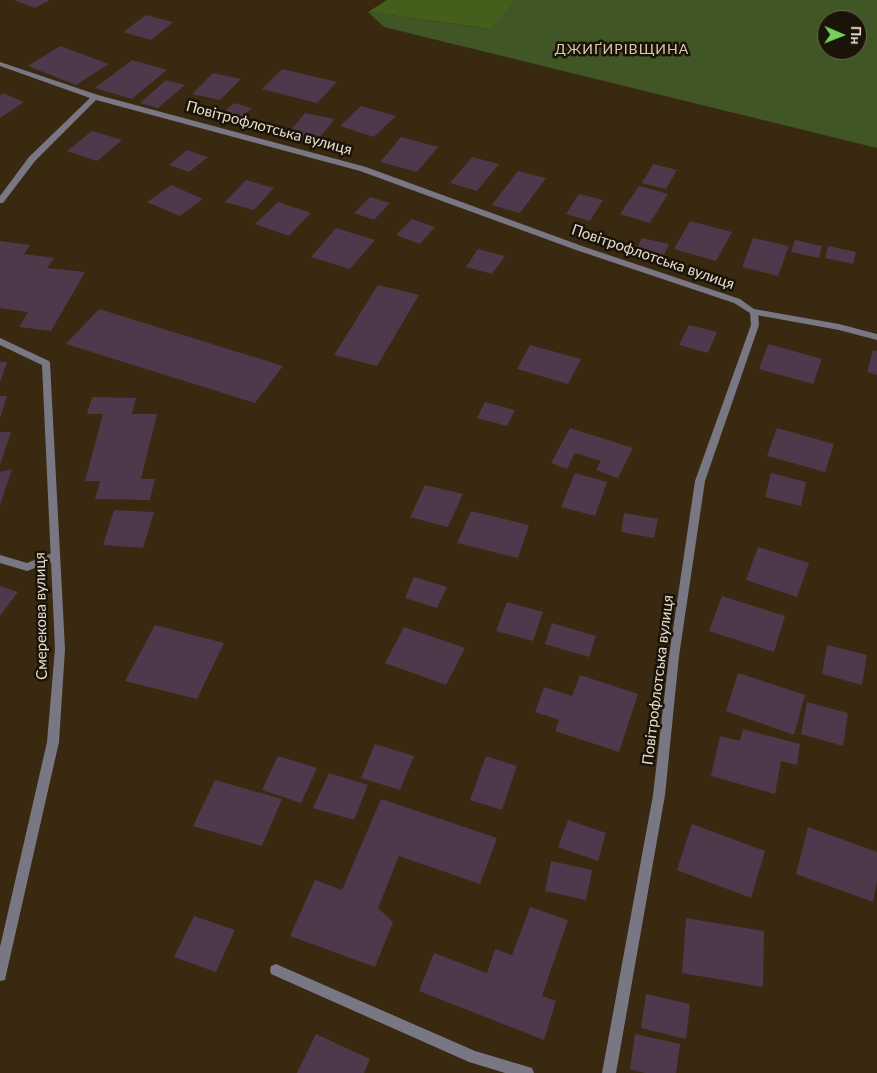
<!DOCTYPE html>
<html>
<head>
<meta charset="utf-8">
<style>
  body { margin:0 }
  #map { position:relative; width:877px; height:1073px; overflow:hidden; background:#382910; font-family:Lato,sans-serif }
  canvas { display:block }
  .north { position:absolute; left:817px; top:10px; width:50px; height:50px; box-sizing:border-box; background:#1a1308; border:1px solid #6c6458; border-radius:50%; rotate:91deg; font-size:14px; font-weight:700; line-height:20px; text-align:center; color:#e7ddcf }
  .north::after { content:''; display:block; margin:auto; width:18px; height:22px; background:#74d25c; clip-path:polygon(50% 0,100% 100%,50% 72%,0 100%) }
</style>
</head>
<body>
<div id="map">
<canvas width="877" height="1073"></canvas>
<div class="north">Пн</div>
</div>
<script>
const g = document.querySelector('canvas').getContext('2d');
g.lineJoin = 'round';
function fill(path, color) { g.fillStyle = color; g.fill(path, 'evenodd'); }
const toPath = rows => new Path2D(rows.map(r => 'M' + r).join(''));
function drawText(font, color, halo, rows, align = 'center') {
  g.font = font + ' Lato,sans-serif'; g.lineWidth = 5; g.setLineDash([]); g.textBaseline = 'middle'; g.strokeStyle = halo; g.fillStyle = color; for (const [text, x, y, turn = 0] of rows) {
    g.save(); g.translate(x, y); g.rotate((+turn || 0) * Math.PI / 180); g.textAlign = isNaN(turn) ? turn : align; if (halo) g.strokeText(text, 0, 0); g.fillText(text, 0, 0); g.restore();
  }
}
fill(toPath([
  [516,0,877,0,877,148,384,27,368,12,490,29],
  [827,20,857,20,857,50,827,50]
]), '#415625');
fill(toPath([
  [387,0,516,0,491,29,368,12]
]), '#445f1c');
fill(toPath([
  [14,0,50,0,35,8],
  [146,15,173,22,151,40,123,32],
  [60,46,109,64,76,85,28,66],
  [132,60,167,70,132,99,95,88],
  [282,69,337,82,317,103,262,89],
  [213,73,241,79,220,100,192,94],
  [166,80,185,85,158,108,140,103],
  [3,93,24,102,0,118,0,95],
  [234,103,252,108,236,122,218,117],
  [361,106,396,116,374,137,340,126],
  [305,113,335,119,315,143,286,136],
  [92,131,122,140,97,161,67,151],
  [401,137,438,147,417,172,380,162],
  [187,150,208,157,189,172,169,165],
  [472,157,499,164,477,191,450,183],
  [653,164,677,170,666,189,642,183],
  [518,171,546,178,520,213,492,205],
  [246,180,274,188,254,210,225,202],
  [171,185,203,199,180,216,147,202],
  [639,186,668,194,650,223,620,214],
  [579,194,603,200,590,221,566,214],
  [370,197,390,203,374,220,354,213],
  [278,202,311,213,289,236,255,224],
  [412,219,435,227,420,244,396,235],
  [690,221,732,232,716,261,674,249],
  [336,228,375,240,350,269,311,257],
  [642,238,669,244,660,263,633,256],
  [753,238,789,246,778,276,742,267],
  [795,240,822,246,819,258,791,252],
  [0,241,30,245,24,254,54,258,47,268,85,272,51,331,19,327,28,312,0,308],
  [828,246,856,252,853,264,825,258],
  [478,249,505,256,492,274,466,267],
  [378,285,419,295,377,366,334,355],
  [99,309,283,366,255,403,66,344],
  [689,325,717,332,708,353,679,345],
  [768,344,822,359,813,384,759,369],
  [530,345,581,359,568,384,517,369],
  [873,350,877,351,877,375,867,372],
  [0,362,7,362,0,382],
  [0,396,7,396,0,418],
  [92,397,136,398,132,414,157,414,141,479,155,479,150,500,95,499,100,481,85,481,103,414,87,414],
  [485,402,515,410,507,426,477,418],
  [570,428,633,448,618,478,596,470,601,461,575,453,567,469,551,463],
  [777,428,834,444,825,472,767,456],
  [0,432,11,432,0,465],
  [12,469,0,505,0,472],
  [575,473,607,482,595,516,561,507],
  [771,473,806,482,801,506,765,497],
  [425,485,463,494,448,527,410,517],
  [114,510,154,512,143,548,103,545],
  [471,511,529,525,518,558,457,543],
  [624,513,658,519,654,538,621,532],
  [758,547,809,563,797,597,746,580],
  [414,577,447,587,437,608,405,598],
  [0,586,18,592,0,616],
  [722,596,785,616,774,652,709,631],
  [507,602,543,612,533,641,496,631],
  [552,623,596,636,589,657,545,644],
  [155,625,224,643,197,699,125,681],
  [404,627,465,648,446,685,385,663],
  [827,645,867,655,862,685,822,674],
  [738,673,805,695,794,735,726,711],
  [580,675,638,694,619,752,555,731,559,720,535,712,544,687,572,696],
  [807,702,848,713,843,746,801,734],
  [743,729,800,744,797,765,781,761,775,794,711,776,720,736,740,741],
  [375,744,414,756,400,790,361,778],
  [278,756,317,768,301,803,262,790],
  [486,756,517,766,502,810,470,800],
  [329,773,368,785,354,820,313,808],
  [215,780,282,799,262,846,193,826],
  [381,799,497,838,480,884,399,856,378,908,393,922,375,967,290,936,315,880,342,890],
  [568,820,606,833,598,861,558,847],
  [692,824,765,851,751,898,677,870],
  [808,827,877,852,877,881,873,902,796,874],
  [551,861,592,870,586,900,545,891],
  [530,907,568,920,542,996,556,1001,544,1040,419,991,434,953,487,973,495,949,512,955],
  [194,916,235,930,216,972,174,957],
  [686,918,764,931,763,987,682,973],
  [646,994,690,1004,686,1039,641,1028],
  [316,1034,370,1059,364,1073,297,1073],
  [635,1034,680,1044,676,1073,645,1073,630,1069]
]), '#4e384c');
fill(toPath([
  [754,309,839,324,877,334,877,340,839,330,751,314,751,310,754,309],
  [55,552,59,553,60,556,59,559,27,571,0,563,0,555,27,563,55,552],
  [276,964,475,1051,532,1068,534,1073,505,1073,469,1062,271,974,270,970,271,966,276,964]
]), '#7a7784');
fill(toPath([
  [0,62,98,95,366,167,582,246,740,299,758,312,759,325,705,481,679,656,665,795,616,1073,602,1073,653,795,669,656,695,481,751,325,750,313,734,303,576,250,360,171,96,100,35,161,3,203,0,203,0,196,29,157,90,98,0,66,0,62],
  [0,338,49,361,50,363,65,649,59,742,6,975,5,980,0,981,0,947,47,742,55,649,42,365,0,345,0,338]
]), '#7a7784');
g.letterSpacing = '1px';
drawText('14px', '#ddc9ac', '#1a1308', [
  ["ДЖИҐИРІВЩИНА",622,49]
]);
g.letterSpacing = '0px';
drawText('15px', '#e7ddcf', '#1a1308', [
  ["Повітрофлотська вулиця",269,128,15],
  ["Повітрофлотська вулиця",653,257,19],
  ["Смерекова вулиця",41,616,-91],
  ["Повітрофлотська вулиця",658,680,-83]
]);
</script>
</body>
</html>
